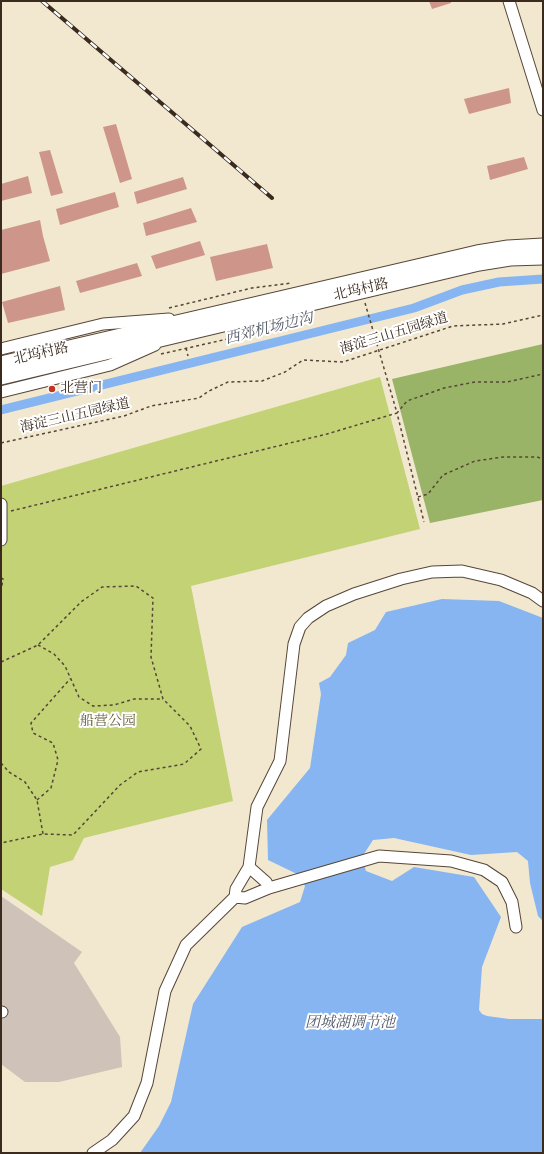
<!DOCTYPE html>
<html>
<head>
<meta charset="utf-8">
<style>
  body { margin:0 }
  #map { position:relative; width:544px; height:1154px; overflow:hidden; background:#f1e8cf; font-family:"IM FELL Great Primer",serif }
  canvas { display:block }
  .frame { position:absolute; inset:0; border:2px solid #3b2a1e; pointer-events:none }
</style>
</head>
<body>
<div id="map">
<canvas width="544" height="1154"></canvas>
<div class="frame"></div>
</div>
<script>
const g = document.querySelector('canvas').getContext('2d');
g.lineJoin = 'round';
function fill(path, color) { g.fillStyle = color; g.fill(path, 'evenodd'); }
const toPath = rows => new Path2D(rows.map(r => 'M' + r).join(''));
function stroke(path, color, width, dash) { g.strokeStyle = color; g.lineWidth = width; g.lineCap = dash ? 'butt' : 'round'; g.setLineDash(dash || []); g.stroke(path); }
function drawText(font, color, halo, rows, align = 'center') {
  g.font = font + ' "IM FELL Great Primer","Noto Serif SC",serif'; g.lineWidth = 4; g.setLineDash([]); g.textBaseline = 'middle'; g.strokeStyle = halo; g.fillStyle = color; for (const [text, x, y, turn = 0] of rows) {
    g.save(); g.translate(x, y); g.rotate((+turn || 0) * Math.PI / 180); g.textAlign = isNaN(turn) ? turn : align; if (halo) g.strokeText(text, 0, 0); g.fillText(text, 0, 0); g.restore();
  }
}
fill(toPath([
  [1,896,82,952,74,963,120,1037,122,1067,59,1082,25,1082,1,1064]
]), '#cec2b9');
fill(toPath([
  [380,377,420,529,191,586,233,801,84,838,73,860,50,867,42,916,1,889,1,486]
]), '#c2d274');
fill(toPath([
  [543,344,543,500,430,523,392,379]
]), '#99b466');
fill(toPath([
  [442,599,499,601,543,618,543,921,538,916,530,883,528,861,517,852,471,855,394,838,373,840,362,857,366,871,392,881,414,867,474,877,501,917,482,967,479,1010,482,1014,487,1016,509,1019,543,1019,543,1153,140,1153,159,1126,171,1102,193,1004,242,927,300,902,305,886,297,874,268,860,267,820,310,768,321,694,319,683,330,677,346,655,348,643,375,630,386,612]
]), '#86b5f1');
stroke(toPath([
  [1,410,414,308,462,290,499,282,543,279]
]), '#86b5f1', 9);
fill(toPath([
  [429,1,451,1,451,3,432,9],
  [509,88,511,103,469,114,464,99],
  [116,124,132,179,120,183,103,127],
  [50,150,63,193,51,196,39,152],
  [524,157,528,169,490,180,487,166],
  [28,176,32,193,1,201,1,184],
  [183,177,187,189,137,204,134,192],
  [115,192,119,207,60,225,56,209],
  [191,208,197,222,146,236,143,223],
  [40,220,43,236,50,261,1,274,1,230],
  [200,241,205,255,156,269,151,256],
  [267,244,273,268,216,281,210,257],
  [137,263,142,276,80,293,76,281],
  [60,286,65,310,8,323,2,302]
]), '#ce968b');
const minor = toPath([
  [509,1,543,110],
  [1,349,103,324,169,319],
  [1,392,110,365,155,345],
  [1,504,1,540],
  [249,867,266,882,269,888],
  [235,897,245,898,269,888,379,856,451,861,484,870,502,882,512,902,516,927],
  [1,1012,2,1012],
  [93,1153,112,1140,134,1116,147,1083,165,991,186,945,235,897,236,889,249,867,257,807,280,761,294,644,300,627,308,618,326,606,354,594,401,579,432,572,462,571,501,580,532,593,543,601]
]);
const major = toPath([
  [1,364,477,253,508,248,543,246],
  [1,377,479,263,510,258,543,257]
]);
stroke(minor, '#564639', 13);
stroke(major, '#564639', 17);
stroke(toPath([
  [365,303,397,413,407,401,444,388,475,382,507,382,543,374],
  [169,308,252,288,292,283],
  [186,348,188,356],
  [161,354,263,331,291,321],
  [1,443,124,416,151,406,199,398,209,391,228,382,262,381,285,372,303,360,343,362,453,326,503,324,543,315],
  [418,497,428,494,443,475,475,461,503,457,537,457,543,459],
  [11,511,327,434,397,413,424,522],
  [1,578,3,579,1,591],
  [38,645,54,654,65,666,79,697,93,706,114,705,134,699,163,699],
  [1,662,38,645,81,602,102,587,136,586,153,598,151,657,163,699,190,726,201,749,184,764,138,772,120,785,73,835,43,834,1,843],
  [1,763,9,772,25,782,37,800,43,834],
  [37,800,51,788,58,760,53,743,33,733,31,723,70,679]
]), '#564639', 1.5, [3, 3]);
stroke(minor, '#fff', 11);
stroke(major, '#fff', 15);
const rail = toPath([
  [42,1,272,198]
]);
stroke(rail, '#3b2a1e', 4);
stroke(rail, '#fff', 2.5, [8]);
for (const [x, y, r, color] of [
  [52,389,4,"#c8321e"]
]) { const dot = new Path2D(); dot.arc(x, y, r, 0, 2 * Math.PI); g.fillStyle = color; g.fill(dot); stroke(dot, '#fff', 1.5); }
drawText('14px', '#3b2a1e', '#fff', [
  ["北坞村路",361,290,-13],
  ["海淀三山五园绿道",394,334,-17],
  ["北坞村路",41,354,-13],
  ["海淀三山五园绿道",75,416,-13]
]);
drawText('14px', '#3b2a1e', '#fff', [
  ["北营门",60,389]
], 'left');
drawText('14px', '#645c38', '#fff', [
  ["船营公园",108,722]
]);
drawText('italic 15px', '#555b68', '#fff', [
  ["西郊机场边沟",269,329,-14],
  ["团城湖调节池",350,1023]
]);
</script>
</body>
</html>
